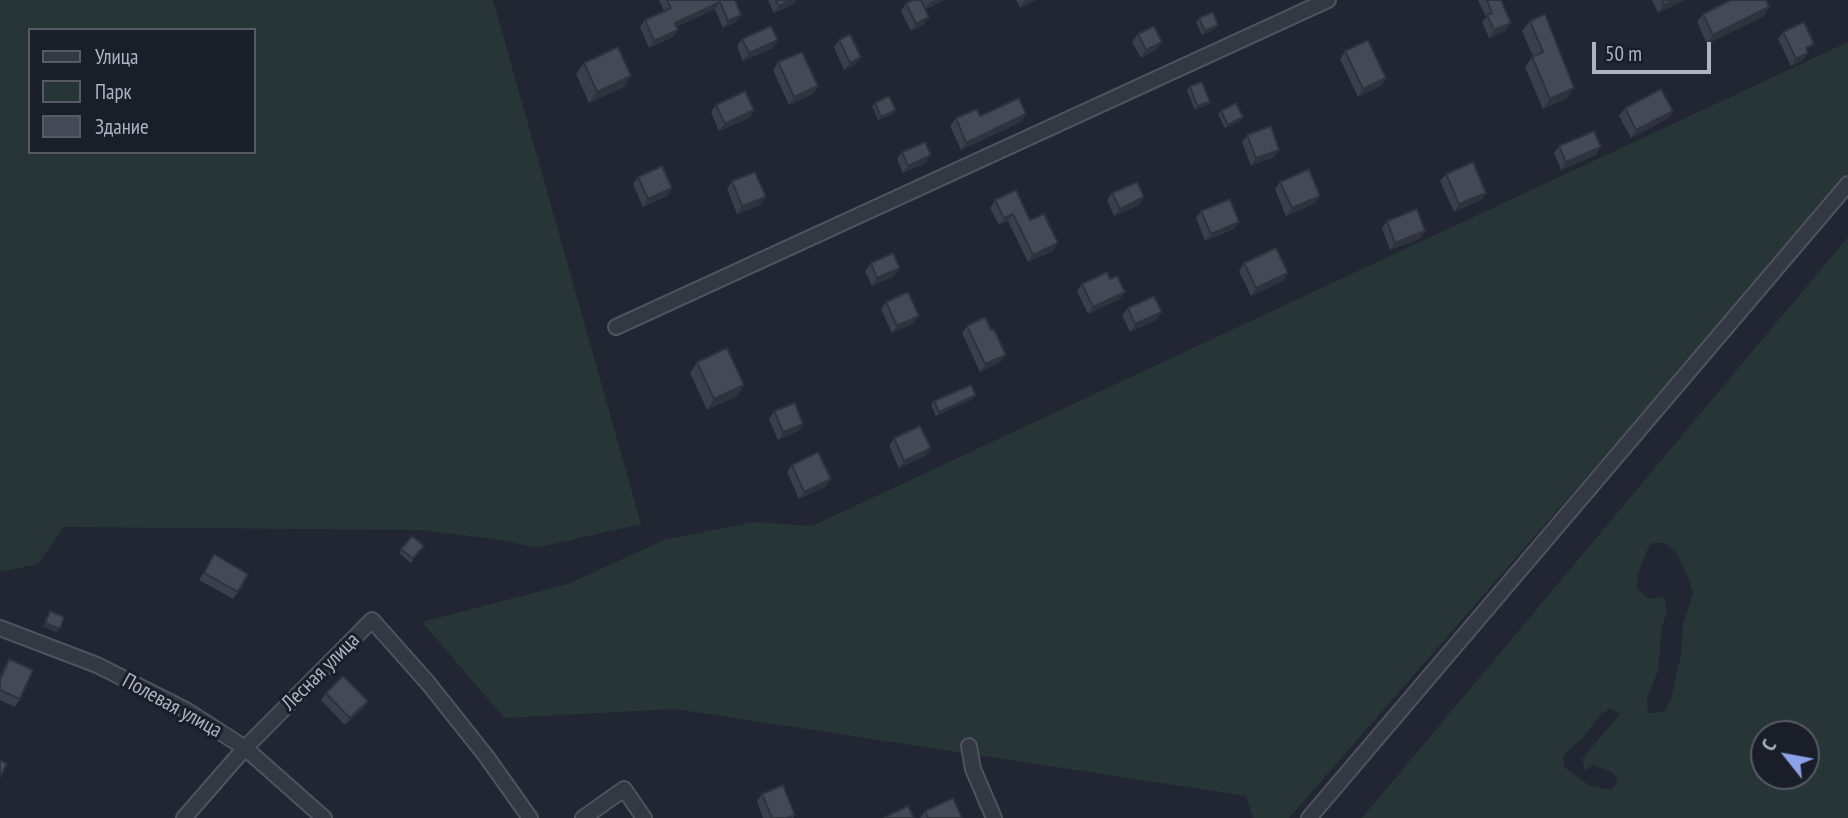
<!DOCTYPE html>
<html>
<head>
<meta charset="utf-8">
<style>
  body { margin:0 }
  #map { position:relative; width:1848px; height:818px; overflow:hidden; background:#212632; font-family:"PT Sans Narrow",sans-serif }
  canvas { display:block }
  .legend { position:absolute; left:28px; top:28px; width:228px; height:126px; box-sizing:border-box; background:#1a1e28; border:2px solid #565a65; margin:0; padding:9px 12px; list-style:none; font-size:21px; color:#afb3c0 }
  .legend li { display:flex; align-items:center; gap:14px; height:35px }
  .legend b { width:35px; border:2px solid #565a65 }
  .north { position:absolute; left:1750px; top:720px; width:70px; height:70px; box-sizing:border-box; background:#1a1e28; border:2px solid #565a65; border-radius:50%; rotate:301deg; font-size:19px; font-weight:700; line-height:28px; text-align:center; color:#afb3c0 }
  .north::after { content:''; display:block; margin:auto; width:24px; height:32px; background:#8ca1e8; clip-path:polygon(50% 0,100% 100%,50% 72%,0 100%) }
  .scale { position:absolute; left:1592px; top:42px; width:119px; height:32px; box-sizing:border-box; border:4px solid #afb3c0; border-top:0; padding-left:9px; font-size:21px; line-height:24px; white-space:nowrap; color:#afb3c0; -webkit-text-stroke:5px #1a1e28; paint-order:stroke }
</style>
</head>
<body>
<div id="map">
<canvas width="1848" height="818"></canvas>
<ul class="legend">
<li><b style="height:9px;background:#343843"></b>Улица</li>
<li><b style="height:19px;background:#273537"></b>Парк</li>
<li><b style="height:19px;background:#434957"></b>Здание</li>
</ul>
<div class="north">С</div>
<div class="scale">50 m</div>
</div>
<script>
const g = document.querySelector('canvas').getContext('2d');
g.lineJoin = 'round';
function fill(path, color) { g.fillStyle = color; g.fill(path, 'evenodd'); }
const toPath = rows => new Path2D(rows.map(r => 'M' + r).join(''));
function stroke(path, color, width, dash) { g.strokeStyle = color; g.lineWidth = width; g.lineCap = dash ? 'butt' : 'round'; g.setLineDash(dash || []); g.stroke(path); }
function drawText(font, color, halo, rows, align = 'center') {
  g.font = font + ' "PT Sans Narrow",sans-serif'; g.lineWidth = 6; g.setLineDash([]); g.textBaseline = 'middle'; g.strokeStyle = halo; g.fillStyle = color; for (const [text, x, y, turn = 0] of rows) {
    g.save(); g.translate(x, y); g.rotate((+turn || 0) * Math.PI / 180); g.textAlign = isNaN(turn) ? turn : align; if (halo) g.strokeText(text, 0, 0); g.fillText(text, 0, 0); g.restore();
  }
}
fill(toPath([
  [0,0,493,0,641,524,536,548,501,540,420,530,64,527,38,564,0,572],
  [30,30,254,30,254,152,30,152],
  [1848,42,1848,177,1289,818,1253,818,1246,796,675,709,504,718,422,622,568,584,664,540,754,522,812,526],
  [1848,237,1848,818,1362,818],
  [1652,543,1665,543,1676,552,1689,579,1693,594,1683,624,1681,654,1671,699,1664,712,1648,713,1647,698,1658,671,1662,626,1667,612,1664,596,1648,599,1637,588,1638,574,1648,548],
  [1611,709,1620,714,1582,759,1585,771,1593,765,1612,772,1618,781,1612,790,1591,786,1581,780,1564,767,1563,756,1584,736,1602,713],
  [1764,734,1806,734,1806,776,1764,776]
]), '#273537');
const minor = toPath([
  [616,327,1328,0],
  [0,628,97,665,186,710,245,748,324,818],
  [969,746,973,769,994,818],
  [184,818,245,748,372,620,428,683,486,756,530,818],
  [583,818,624,789,644,818],
  [1309,818,1848,184]
]);
stroke(minor, '#4f535e', 18);
stroke(minor, '#343843', 14);
fill(toPath([
  [659,0,735,0,736,22,723,28,715,9,676,27,678,30,673,37,649,48,640,27,645,20,664,11],
  [768,0,796,0,794,4,774,13],
  [914,0,945,0,926,9,924,25,911,31,901,11,906,3],
  [1016,0,1036,0,1020,8],
  [1478,0,1501,0,1505,31,1489,38,1482,22,1486,17],
  [1652,0,1685,0,1658,13],
  [1703,14,1764,16,1707,44,1697,22],
  [1199,18,1218,25,1215,29,1202,35,1196,22],
  [1530,21,1567,98,1543,109,1525,67,1533,56,1522,31],
  [1783,32,1809,52,1803,60,1791,66,1778,39],
  [1138,34,1157,49,1141,58,1132,42],
  [742,39,778,40,773,48,743,61,737,46],
  [839,40,855,65,844,70,834,47],
  [1345,51,1381,86,1358,97,1340,59],
  [778,62,818,86,813,94,789,105,773,70],
  [584,63,624,87,589,103,576,74],
  [1190,86,1210,102,1207,105,1195,110,1187,90],
  [875,103,893,114,878,120,872,106],
  [716,105,754,110,749,118,719,131,711,112],
  [1625,108,1673,111,1667,119,1631,138,1619,116],
  [1221,111,1243,117,1241,121,1225,128,1218,114],
  [980,116,1021,122,961,150,950,126,956,118],
  [1247,135,1279,150,1274,157,1251,166,1242,142],
  [1559,146,1596,155,1561,170,1554,153],
  [902,152,926,163,903,173,897,159],
  [1446,174,1486,193,1481,200,1454,212,1440,181],
  [638,177,672,188,667,196,643,207,633,184],
  [732,181,766,197,760,205,737,214,727,189],
  [1280,182,1315,203,1286,216,1275,189],
  [1112,193,1144,197,1139,205,1114,216,1107,200],
  [995,200,1030,220,1053,251,1028,262,1008,221,999,225,990,208],
  [1201,211,1239,222,1234,229,1205,241,1196,218],
  [1387,221,1425,231,1420,239,1390,250,1382,228],
  [871,263,900,268,894,276,872,286,865,271],
  [1244,263,1283,281,1251,296,1239,271],
  [1082,284,1120,299,1088,314,1077,291],
  [886,302,914,323,892,333,881,309],
  [1128,308,1156,320,1130,332,1122,315],
  [967,326,991,330,1006,355,1000,362,980,372,962,333],
  [697,362,744,385,737,396,707,410,690,373],
  [976,395,973,399,936,416,931,405,934,401],
  [774,411,803,424,798,431,778,440,769,419],
  [894,438,931,448,925,456,899,468,889,446],
  [792,465,825,487,799,499,787,472],
  [412,536,424,546,411,563,399,553],
  [214,554,238,592,233,599,199,580],
  [9,659,20,699,15,707,0,700,0,676,4,667],
  [326,693,368,701,363,708,345,725,321,700],
  [762,794,795,815,793,818,763,818,757,801],
  [925,811,962,818,920,818]
]), '#3a3f4b');
fill(toPath([
  [791,0,796,0,794,4,774,13,779,6],
  [935,0,945,0,925,9,931,2],
  [1025,0,1036,0,1020,8],
  [1674,0,1685,0,1658,13,1664,5],
  [720,2,715,9,670,30,675,23],
  [1769,7,1764,16,1707,44,1713,35],
  [741,15,736,22,723,28,728,21],
  [929,17,924,25,911,31,916,24],
  [1511,23,1505,31,1489,38,1494,30],
  [1218,25,1215,29,1202,35,1205,31],
  [678,30,673,37,649,48,654,41],
  [778,40,773,48,743,61,749,53],
  [1162,42,1157,49,1141,58,1146,50],
  [1808,53,1803,60,1791,66,1796,59],
  [861,57,855,65,844,70,850,63],
  [631,76,624,87,589,103,597,92],
  [1386,78,1381,86,1358,97,1363,89],
  [818,86,813,94,789,105,794,97],
  [1574,88,1567,98,1543,109,1550,99],
  [1210,102,1207,105,1195,110,1197,106],
  [754,110,749,118,719,131,725,124],
  [896,110,893,114,878,120,881,117],
  [1673,111,1667,119,1631,138,1636,130],
  [1026,114,1021,122,961,150,966,143],
  [1243,117,1241,121,1225,128,1228,125],
  [1601,147,1596,155,1561,170,1566,162],
  [1279,150,1274,157,1251,166,1256,158],
  [931,155,926,163,903,173,908,166],
  [672,188,667,196,643,207,648,199],
  [1486,193,1481,200,1454,212,1459,204],
  [1320,196,1315,203,1286,216,1292,208],
  [766,197,760,205,737,214,742,206],
  [1144,197,1139,205,1114,216,1120,209],
  [1013,214,1008,221,999,225,1004,218],
  [1239,222,1234,229,1205,241,1211,234],
  [1425,231,1420,239,1390,250,1395,243],
  [1058,243,1053,251,1028,262,1033,255],
  [900,268,894,276,872,286,877,278],
  [1288,273,1283,281,1251,296,1256,288],
  [1125,292,1120,299,1088,314,1093,307],
  [1162,312,1156,320,1130,332,1135,324],
  [919,316,914,323,892,333,897,326],
  [1006,355,1000,362,980,372,985,364],
  [744,385,737,396,707,410,714,399],
  [976,395,973,399,936,416,939,412],
  [803,424,798,431,778,440,783,432],
  [931,448,925,456,899,468,904,461],
  [831,479,825,487,799,499,804,492],
  [45,623,60,629,57,633,42,626],
  [368,701,363,708,345,725,350,718]
]), '#2f333d');
const building = toPath([
  [667,0,735,0,741,15,728,21,720,2,675,23,678,30,654,41,645,20,671,8,667,0],
  [776,0,791,0,779,6,776,0],
  [914,0,921,0,929,17,916,24,906,3,914,0],
  [1487,0,1501,0,1511,23,1494,30,1487,15,1492,13,1487,0],
  [1662,0,1674,0,1664,5,1662,0],
  [1731,0,1766,0,1769,7,1713,35,1703,14,1731,0],
  [1213,12,1218,25,1205,31,1199,18,1213,12],
  [1545,14,1574,88,1550,99,1532,57,1543,52,1530,21,1545,14],
  [1804,22,1814,44,1806,48,1808,53,1796,59,1783,32,1804,22],
  [771,26,778,40,749,53,742,39,771,26],
  [1154,26,1162,42,1146,50,1138,34,1154,26],
  [850,34,861,57,850,63,839,40,850,34],
  [1368,40,1386,78,1363,89,1345,51,1368,40],
  [618,47,631,76,597,92,584,63,618,47],
  [802,52,818,86,794,97,778,62,802,52],
  [1202,82,1210,102,1197,106,1190,86,1202,82],
  [1661,89,1673,111,1636,130,1625,108,1661,89],
  [745,91,754,110,725,124,716,105,745,91],
  [889,96,896,110,881,117,875,103,889,96],
  [1019,98,1026,114,966,143,956,118,977,109,980,116,1019,98],
  [1236,103,1243,117,1228,125,1221,111,1236,103],
  [1271,126,1279,150,1256,158,1247,135,1271,126],
  [1594,131,1601,147,1566,162,1559,146,1594,131],
  [925,142,931,155,908,166,902,152,925,142],
  [1473,162,1486,193,1459,204,1446,174,1473,162],
  [662,166,672,188,648,199,638,177,662,166],
  [1309,169,1320,196,1292,208,1280,182,1309,169],
  [755,172,766,197,742,206,732,181,755,172],
  [1137,182,1144,197,1120,209,1112,193,1137,182],
  [1016,190,1030,220,1044,214,1058,243,1033,255,1013,214,1004,218,995,200,1016,190],
  [1230,199,1239,222,1211,234,1201,211,1230,199],
  [1417,209,1425,231,1395,243,1387,221,1417,209],
  [1276,248,1288,273,1256,288,1244,263,1276,248],
  [893,253,900,268,877,278,871,263,893,253],
  [1107,272,1110,279,1117,276,1125,292,1093,307,1082,284,1107,272],
  [908,292,919,316,897,326,886,302,908,292],
  [1154,296,1162,312,1135,324,1128,308,1154,296],
  [985,317,991,330,994,329,1006,355,985,364,967,326,985,317],
  [727,348,744,385,714,399,697,362,727,348],
  [971,385,976,395,939,412,934,401,971,385],
  [795,403,803,424,783,432,774,411,795,403],
  [920,426,931,448,904,461,894,438,920,426],
  [818,452,831,479,804,492,792,465,818,452],
  [412,536,424,546,413,559,401,549,412,536],
  [214,554,248,574,238,592,204,573,214,554],
  [50,611,64,617,60,629,45,623,50,611],
  [9,659,33,670,20,699,0,690,0,680,9,659],
  [343,676,368,701,350,718,326,693,343,676],
  [0,760,7,764,0,777,0,760],
  [783,785,795,815,787,818,772,818,762,794,783,785],
  [953,798,962,818,928,818,925,811,953,798],
  [908,806,914,818,885,818,885,817,908,806]
]);
fill(building, '#434957');
stroke(building, '#2f333d', 2);
drawText('21px', '#afb3c0', '#1a1e28', [
  ["Лесная улица",321,672,-45],
  ["Полевая улица",172,706,29]
]);
</script>
</body>
</html>
